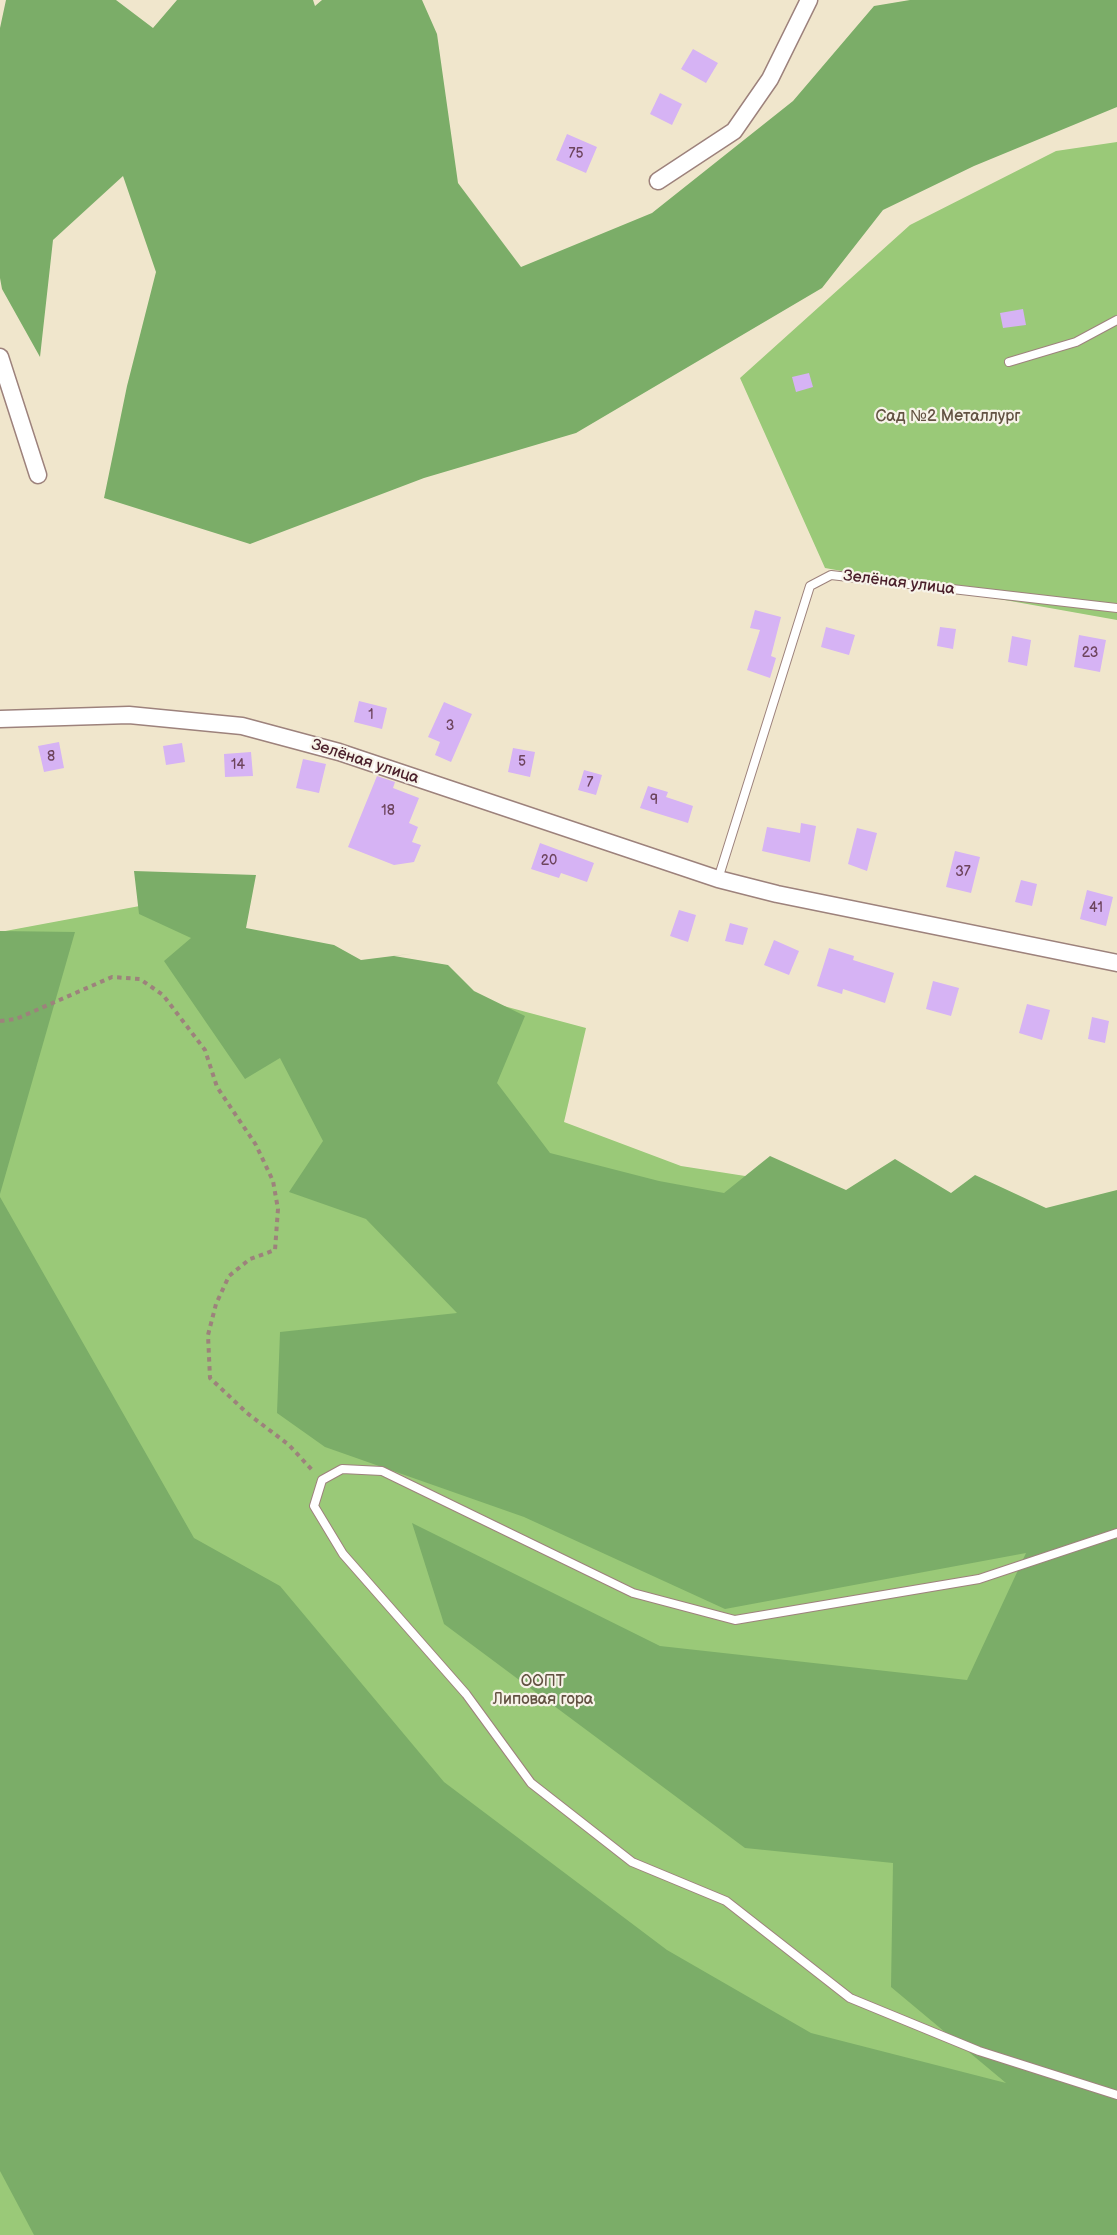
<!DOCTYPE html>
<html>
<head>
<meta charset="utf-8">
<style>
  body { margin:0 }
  canvas { display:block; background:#f0e6cc }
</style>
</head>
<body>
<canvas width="1117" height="2235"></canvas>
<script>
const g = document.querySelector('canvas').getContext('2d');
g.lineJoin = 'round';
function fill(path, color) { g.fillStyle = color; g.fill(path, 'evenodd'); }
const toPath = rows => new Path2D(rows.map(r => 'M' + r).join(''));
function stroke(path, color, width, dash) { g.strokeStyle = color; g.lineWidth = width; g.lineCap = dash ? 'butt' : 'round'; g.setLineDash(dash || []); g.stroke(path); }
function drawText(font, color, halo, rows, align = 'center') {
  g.font = font + ' "Balsamiq Sans",sans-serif'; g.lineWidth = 4.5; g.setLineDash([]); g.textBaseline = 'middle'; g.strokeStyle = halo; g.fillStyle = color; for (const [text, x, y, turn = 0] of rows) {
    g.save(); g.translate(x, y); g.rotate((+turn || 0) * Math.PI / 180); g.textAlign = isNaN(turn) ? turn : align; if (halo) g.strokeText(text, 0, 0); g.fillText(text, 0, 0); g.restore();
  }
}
fill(toPath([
  [1117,142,1117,620,825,568,740,378,910,225,1056,151],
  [247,886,238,935,586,1028,564,1122,681,1166,1117,1234,1117,2235,0,2235,0,932]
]), '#9ac978');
fill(toPath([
  [6,0,116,0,153,28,177,0,313,0,315,6,322,0,422,0,437,34,458,183,521,267,652,213,793,101,874,6,910,0,1117,0,1117,107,974,166,883,210,822,288,576,433,424,478,250,544,104,498,127,386,156,272,123,176,53,240,40,357,2,289,0,278,0,28],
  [134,871,256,875,246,928,334,945,361,960,417,953,394,956,448,965,474,991,525,1016,497,1083,550,1153,659,1181,724,1193,770,1156,846,1190,895,1159,951,1193,975,1175,1046,1208,1117,1190,1117,2235,34,2235,0,2171,0,1197,194,1538,280,1586,444,1782,667,1950,811,2033,1006,2083,891,1987,893,1863,745,1848,444,1624,412,1523,660,1646,967,1680,1026,1553,725,1609,524,1517,325,1447,277,1413,280,1332,457,1313,366,1219,289,1192,323,1141,280,1058,245,1079,164,961,191,938,139,914],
  [0,931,75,932,0,1194]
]), '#7bad68');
fill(toPath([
  [693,49,718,63,706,83,681,69],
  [660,93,682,104,672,125,650,114],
  [567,134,597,147,586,173,556,160],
  [1023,309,1026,325,1003,328,1000,313],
  [809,373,813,387,796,392,792,377],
  [755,610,781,617,771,656,776,658,770,678,747,670,760,630,750,628],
  [826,627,855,635,849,655,821,647],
  [940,627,956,629,953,649,937,646],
  [1079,635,1106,640,1100,672,1074,667],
  [1012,636,1031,640,1027,666,1008,662],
  [359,701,387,708,382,729,354,722],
  [444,702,472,714,451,762,435,755,440,742,428,737],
  [59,742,64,768,44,772,38,746],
  [182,743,185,762,166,765,163,746],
  [513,748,535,752,530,777,508,772],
  [251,752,253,776,225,777,224,754],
  [303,759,326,764,319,793,296,788],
  [584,770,602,775,596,795,578,790],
  [377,776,395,782,393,788,419,798,409,823,418,827,412,842,421,845,414,862,394,865,348,847],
  [648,786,668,792,666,797,693,806,688,823,640,808],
  [801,823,816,826,810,862,762,851,767,827,800,833],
  [857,828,877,833,867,871,848,864],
  [540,843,594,863,587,882,561,873,559,878,531,869],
  [955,851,980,857,971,893,946,887],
  [1021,880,1037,884,1032,906,1015,902],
  [1087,890,1113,897,1106,926,1080,919],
  [679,910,696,915,688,942,670,936],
  [730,923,748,928,743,945,725,941],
  [774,940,799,951,789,975,764,965],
  [829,948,854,956,853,960,894,973,885,1003,843,989,842,994,817,986],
  [933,981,959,988,951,1016,926,1009],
  [1027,1004,1050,1010,1042,1040,1019,1033],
  [1092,1017,1109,1021,1105,1043,1088,1039]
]), '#d6b3f4');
const service = toPath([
  [1009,362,1076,342,1117,320],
  [718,879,810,586,831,575,1117,608],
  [1117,1533,979,1579,735,1620,633,1593,382,1471,342,1469,322,1480,314,1506,343,1554,466,1694,531,1783,632,1862,726,1901,850,1998,979,2051,1117,2095]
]);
const minor = toPath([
  [658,181,734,131,770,79,809,0],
  [0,357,38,475],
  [0,719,129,715,242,726,339,752,718,879,777,894,1117,963]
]);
stroke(service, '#9d827c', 10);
stroke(minor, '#9d827c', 19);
stroke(toPath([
  [0,1021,16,1019,112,977,140,979,163,995,205,1050,217,1087,256,1145,273,1181,278,1209,275,1250,250,1259,229,1276,216,1304,208,1335,210,1378,247,1413,289,1445,313,1471]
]), '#9d827c', 4, [4.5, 4.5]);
stroke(service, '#fff', 8);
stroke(minor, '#fff', 16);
drawText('14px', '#6d445d', null, [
  ["75",576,154],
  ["23",1090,653],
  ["1",371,715],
  ["3",450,726],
  ["8",51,757],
  ["5",522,762],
  ["14",238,765],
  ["7",590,783],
  ["9",654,800],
  ["18",388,811],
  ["20",549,861],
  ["37",963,872],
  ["41",1096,908]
]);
drawText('16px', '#625242', '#f7f3e8', [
  ["Сад №2 Металлург",948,417],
  ["ООПТ",543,1682],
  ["Липовая гора",543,1700]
]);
drawText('16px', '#4a1f2b', '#f7f3e8', [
  ["Зелёная улица",899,583,7],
  ["Зелёная улица",365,762,18]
]);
</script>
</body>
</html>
